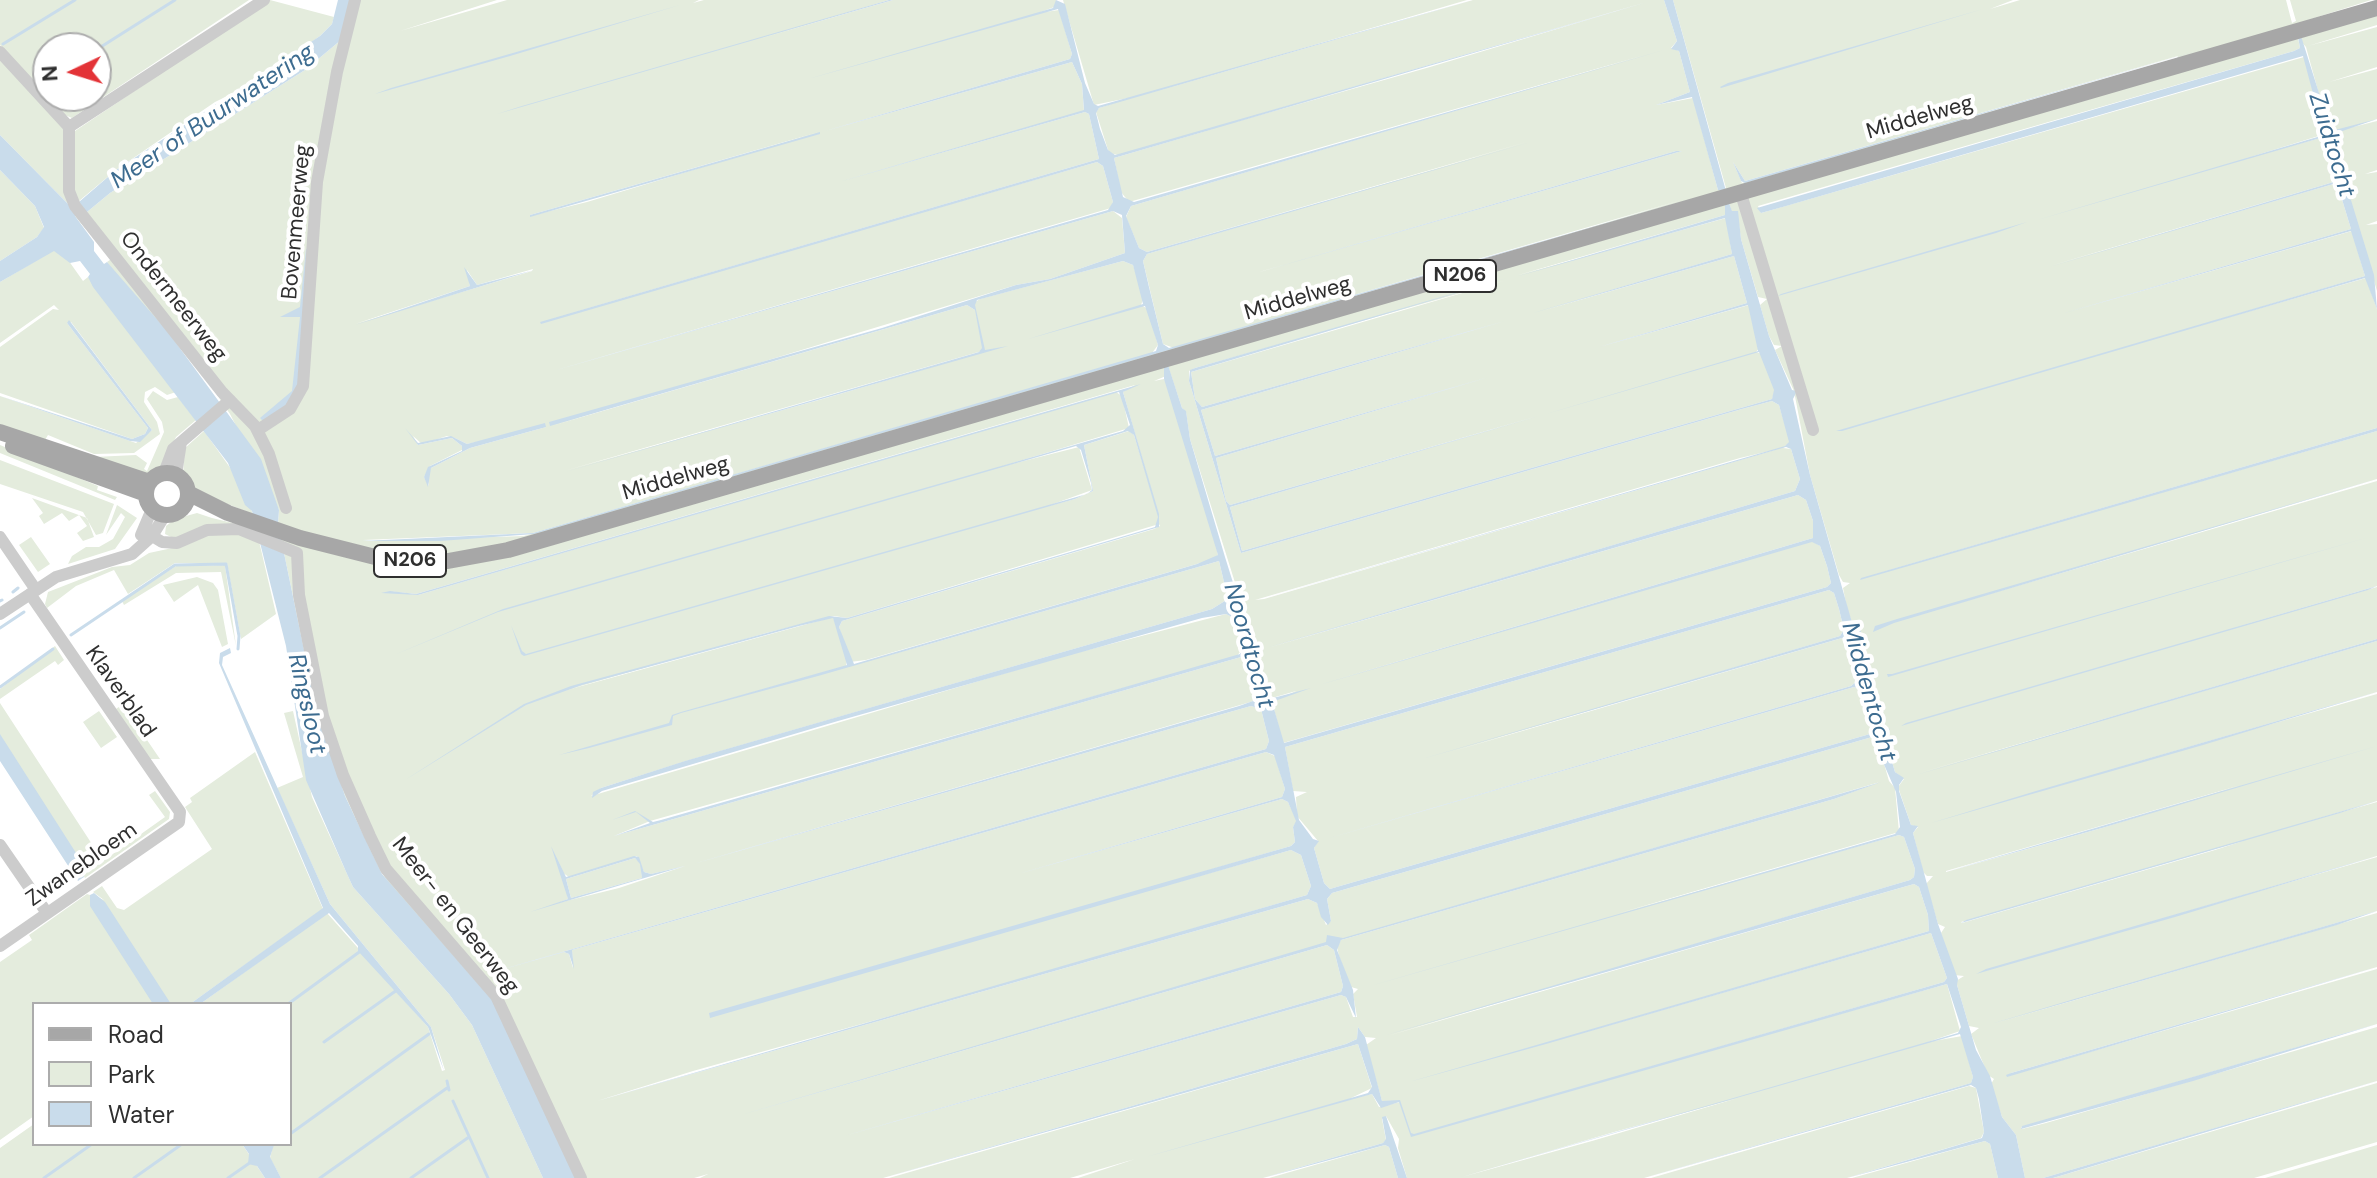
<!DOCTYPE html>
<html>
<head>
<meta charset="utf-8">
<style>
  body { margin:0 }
  #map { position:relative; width:2377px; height:1178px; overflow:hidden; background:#fff; font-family:"DM Sans",sans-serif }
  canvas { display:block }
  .legend { position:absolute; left:32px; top:1002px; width:260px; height:144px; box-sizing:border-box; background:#fff; border:2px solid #acacac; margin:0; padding:10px 14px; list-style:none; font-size:24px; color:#2f2f2f }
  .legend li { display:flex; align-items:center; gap:16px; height:40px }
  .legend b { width:40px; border:2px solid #acacac }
  .north { position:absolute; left:32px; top:32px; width:80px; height:80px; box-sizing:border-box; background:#fff; border:2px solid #acacac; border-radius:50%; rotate:266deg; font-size:22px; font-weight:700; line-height:32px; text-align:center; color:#2f2f2f }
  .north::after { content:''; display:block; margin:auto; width:28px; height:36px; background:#e33337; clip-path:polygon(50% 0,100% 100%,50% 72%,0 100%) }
</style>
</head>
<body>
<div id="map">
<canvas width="2377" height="1178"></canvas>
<ul class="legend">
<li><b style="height:10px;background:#a7a7a7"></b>Road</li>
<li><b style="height:22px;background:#e4ecdd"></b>Park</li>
<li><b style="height:22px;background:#c9dceb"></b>Water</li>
</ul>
<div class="north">N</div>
</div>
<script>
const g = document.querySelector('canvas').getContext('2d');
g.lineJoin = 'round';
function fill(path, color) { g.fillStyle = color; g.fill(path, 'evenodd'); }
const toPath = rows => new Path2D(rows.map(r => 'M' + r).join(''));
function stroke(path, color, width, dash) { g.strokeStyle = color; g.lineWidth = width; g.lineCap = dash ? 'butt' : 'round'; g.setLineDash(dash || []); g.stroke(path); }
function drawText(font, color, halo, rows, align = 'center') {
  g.font = font + ' "DM Sans",sans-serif'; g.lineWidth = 8; g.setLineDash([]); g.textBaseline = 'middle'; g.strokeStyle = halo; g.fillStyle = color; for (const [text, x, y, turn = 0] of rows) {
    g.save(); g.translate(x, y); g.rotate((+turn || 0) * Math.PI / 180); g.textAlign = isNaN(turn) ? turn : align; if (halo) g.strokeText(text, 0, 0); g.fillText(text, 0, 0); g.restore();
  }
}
fill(toPath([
  [0,0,249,0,72,118,65,115,0,45],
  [48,48,96,48,96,96,48,96],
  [270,0,334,17,332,24,320,36,248,86,215,102,116,170,79,201,71,183,75,131],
  [351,0,497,0,400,31,507,0,699,0,693,3,704,0,889,0,758,39,893,0,1056,0,1057,6,1038,13,1059,10,1072,54,1070,59,825,131,1072,62,1082,84,1084,111,842,181,1085,112,1089,114,1099,159,541,322,1097,162,1103,166,1113,202,1111,208,553,371,1113,211,1122,218,1125,253,1050,279,1016,285,551,426,967,305,975,310,975,302,980,299,1123,261,1133,265,1144,297,1141,305,1148,309,1158,345,1152,353,533,533,363,540,372,541,524,536,1174,348,1163,344,1143,261,1147,254,1530,141,1147,252,1139,248,1126,217,1131,206,1645,55,1129,202,1121,192,1114,158,1216,128,1118,155,1109,153,1096,112,1099,108,1133,97,1094,105,1063,0,1467,0,1147,94,1473,0,1664,0,1677,41,1671,48,1679,51,1690,92,1656,105,1693,98,1718,190,1726,188,1673,0,2013,0,1990,9,2020,0,2286,0,2292,23,2296,21,2290,0,2371,0,2302,22,2377,0,2377,25,2308,46,2377,27,2377,67,2329,82,2377,69,2377,119,2341,130,2377,121,2377,170,2365,174,2377,172,2377,221,2366,225,2377,224,2377,291,2331,138,2338,131,2332,131,2328,127,2306,47,2298,38,2300,48,2294,51,1758,206,1761,213,2304,57,2325,134,2244,159,2324,137,2337,181,2050,266,2337,183,2351,229,2068,312,2352,231,2365,276,2146,341,2366,278,2377,309,2377,428,1862,578,2377,431,2377,479,1873,628,2377,481,2377,586,2223,631,2377,587,2377,639,1916,774,2377,641,2377,692,2106,771,2377,694,2377,801,2296,825,2377,802,2377,856,1976,973,2377,857,2377,911,1992,1024,2377,913,2377,967,2011,1073,2007,1076,2377,969,2377,1024,2021,1127,2022,1129,2046,1123,2377,1027,2377,1081,2043,1178,2025,1178,2016,1135,2002,1117,1991,1084,1994,1079,1988,1075,1971,1034,1979,1028,1969,1026,1957,985,1956,981,1964,976,1954,975,1941,933,1945,927,1938,924,1926,884,1933,876,1927,876,1923,872,1913,833,1918,827,1911,825,1898,787,1904,779,1895,772,1884,735,1889,728,1882,725,1872,685,1874,680,1859,635,1860,630,1853,626,1847,608,1843,588,1850,583,1843,582,1839,575,1810,475,1794,391,1775,350,1782,346,1774,345,1769,336,1760,305,1767,299,1758,297,1741,239,1737,211,1732,212,1729,203,1725,206,1725,215,1515,276,1726,218,1732,254,1541,311,1734,256,1747,303,1599,347,1749,305,1760,347,1756,352,1762,354,1765,361,1775,390,1772,399,1242,551,1230,507,1538,416,1230,505,1226,501,1216,458,1489,377,1215,456,1201,410,1505,321,1202,407,1195,399,1191,372,1507,280,1195,368,1189,371,1189,381,1241,553,1742,409,1772,401,1779,405,1790,442,1783,448,1791,449,1800,479,1795,491,1267,648,1798,495,1806,500,1813,521,1813,538,1332,681,1812,541,1820,546,1827,566,1831,583,1827,587,1283,743,1272,702,1296,691,1272,698,1259,682,1258,656,1190,439,1186,412,1182,408,1168,366,1166,376,1154,381,1164,379,1168,385,1216,545,1218,555,1214,559,866,660,850,662,839,627,842,621,1154,529,1160,526,1159,524,847,618,834,616,766,633,556,693,833,617,847,659,846,666,686,711,926,645,1219,561,1228,599,1212,609,686,761,601,788,591,796,1053,659,1226,614,1232,617,1243,648,1237,656,650,821,614,836,1241,657,1256,683,1254,701,693,864,1251,706,1261,709,1269,741,1266,749,486,974,564,952,569,954,573,968,572,950,1266,752,1275,756,1285,789,1282,797,1018,874,1282,799,1288,802,1297,821,1293,827,1295,842,1291,846,837,979,1291,850,1301,855,1311,886,1307,895,1005,984,693,1071,597,1101,1308,899,1317,903,1326,925,1331,921,1327,899,1332,893,1872,737,1878,743,1889,781,1895,788,1899,832,1616,914,1899,835,1904,837,1915,869,1914,877,1910,880,1387,1036,1914,884,1919,887,1928,915,1929,931,1565,1038,1931,933,1947,978,1944,982,1615,1077,1947,984,1960,1031,1928,1042,1962,1036,1973,1077,1971,1083,1644,1178,1407,1178,1398,1148,1399,1139,1386,1116,1382,1119,1386,1140,1383,1143,1263,1178,1078,1178,1135,1159,1070,1178,889,1178,1358,1044,1372,1088,1349,1099,1372,1094,1379,1107,1400,1102,1382,1101,1366,1045,1376,1038,1365,1037,1358,1027,1357,1039,1346,1044,883,1178,700,1178,708,1174,694,1178,576,1178,379,868,345,796,315,703,278,524,279,510,230,414,205,377,111,268,107,262,111,259,75,216,87,212,110,193,305,70,341,40],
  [1647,2,1430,67,1232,123,1263,113],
  [2178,56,2177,58,1742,183,1733,162,1745,181],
  [819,132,587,202,530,216,530,215],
  [1676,151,1682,151,1259,272,1263,271],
  [1685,199,1498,255,1198,341,1340,299],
  [533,269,532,271,355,324,470,286,467,270,477,285],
  [987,351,826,398,564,471,982,351],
  [1135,385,1123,392,1160,520,1134,435,1129,431,1084,445,1093,491,1075,499,1045,507,1092,490,1079,447,996,468,1129,428,1122,396,1116,392,418,595,387,591,416,594],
  [546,427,470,448,431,468,427,475,429,486,424,477,430,466,462,450,462,446,452,438,418,445,413,436,422,444,447,436,455,438,467,444],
  [1778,449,1264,599,1255,600,1740,458],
  [1880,782,1834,799,1341,940,1337,947,1339,956,1351,987,1358,989,1353,994,1357,1017,1353,1017,1346,997,1341,995,844,1136,1341,992,1343,986,1334,950,1327,945,741,1115],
  [2241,785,2102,828,1946,872,1946,871],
  [2246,840,2215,850,1962,923,1961,922],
  [637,856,644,872,651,874,685,866,619,888,558,903,568,899,563,873,569,877],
  [1738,1098,1592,1141,1462,1177,1614,1132],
  [0,55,64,123,72,208,0,135],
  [0,170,35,206,44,228,37,237,0,261],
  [54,250,66,257,83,281,88,277,176,392,167,395,155,387,145,392,144,402,157,422,160,434,134,453,94,454,48,435,45,440,0,428,0,396,136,443,152,430,71,322,67,323,148,428,145,434,132,439,0,393,0,347,53,309,59,310,54,305,0,343,0,282],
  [153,391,167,400,178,397,196,420,176,437,160,469,143,475,94,457,136,455,147,463,144,469,147,471,164,432,162,422,147,399],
  [204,431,236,476,253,514,194,491,183,474,185,448],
  [0,445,98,486,97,490,117,497,115,500,0,453],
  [0,460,114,504,103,533,96,535,83,512,0,484],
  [32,498,87,518,94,537,83,541,77,533,87,526,79,515,69,521,62,513,44,524,39,516,43,513],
  [117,505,137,518,115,549,68,564,72,556,86,547,99,547,113,539,125,517,121,513,106,535],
  [197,513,212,518,245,526,173,538,165,534,166,526,175,519],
  [237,533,259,541,276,614,241,639,227,563,175,563,128,594,114,570,76,586,47,608,45,604,48,592,112,567,130,565,149,553,177,547,201,536],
  [31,537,50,564,38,572,19,545],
  [225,565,236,646,221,572,176,573,124,605,122,601,176,566],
  [197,577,213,583,218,590,228,644,222,647,198,585,174,602,163,585],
  [1829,590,1834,593,1839,609,1844,630,1840,636,1450,752,1842,638,1848,641,1856,673,1857,681,1851,686,1326,839,1854,687,1862,690,1873,728,1870,734,1340,886,1330,889,1324,883,1314,848,1318,841,1297,816,1296,797,1307,792,1293,791,1285,747],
  [55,646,64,660,58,665,55,661,0,699,0,689],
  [125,702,150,737,147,740,160,759,150,759,116,709],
  [0,703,103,861,165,817,149,795,155,791,170,812,169,819,85,878,0,735],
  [99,711,117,737,101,748,83,722],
  [293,711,312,797,353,887,449,994,472,1025,543,1178,281,1178,270,1158,273,1146,264,1144,290,1144,290,1004,200,1004,327,913,428,1027,442,1071,445,1070,431,1027,330,904,277,788,303,777,284,713],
  [255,752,323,909,190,1004,34,1004,34,1116,0,1140,0,962,32,940,29,935,87,894,104,900,93,892,102,886,117,908,124,910,212,849,185,807,192,802,190,798],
  [635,858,641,864,642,878,571,898,566,879],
  [2377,1083,2377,1142,2254,1178,2053,1178],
  [1969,1086,1976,1088,1984,1132,1981,1138,1847,1178,1651,1178],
  [34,1124,34,1144,242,1144,265,1178,0,1178,0,1148],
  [1985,1141,1990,1144,1998,1178,1852,1178],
  [1385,1145,1389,1147,1398,1178,1269,1178],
  [2377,1145,2377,1178,2265,1178,2320,1162]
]), '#e4ecdd');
fill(toPath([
  [338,0,351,0,341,40,305,70,110,193,87,212,75,216,94,242,94,251,104,264,107,262,168,332,261,459,279,510,278,524,315,703,345,796,382,874,494,1002,576,1178,543,1178,472,1025,449,994,353,887,347,874,306,780,286,646,252,511,245,505,228,463,93,287,88,277,90,274,80,261,70,263,54,251,0,282,0,261,37,237,44,227,35,206,0,170,0,135,72,208,116,170,320,36,332,24],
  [889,0,893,0,497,114,522,106],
  [1056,0,1065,4,1085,83,1094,104,1098,106,1473,0,1099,108,1096,113,1100,129,1108,150,1115,155,1648,2,1114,158,1123,197,1134,202,1664,50,1131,206,1126,216,1139,248,1147,252,1531,142,1147,254,1143,261,1149,287,1163,344,1169,348,1693,198,534,534,440,541,362,541,533,533,1156,351,1158,345,1145,306,1028,339,1143,304,1133,265,1123,261,977,300,975,305,985,350,1008,346,565,472,979,352,982,348,975,310,967,305,550,426,549,422,882,328,1016,285,1050,279,1125,253,1122,215,1113,211,553,371,1108,210,1113,202,1103,166,1097,162,541,324,540,322,1099,159,1089,114,1085,112,839,182,1084,110,1082,84,1072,62,825,131,1070,59,1072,54,1058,9,808,79,1053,8],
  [1664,0,1673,0,1726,191,1718,190,1692,97,1656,105,1690,92,1679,51,1671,49,1677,41],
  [680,5,510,56,375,94,391,88],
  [1983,9,1721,88,1720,87,1728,83],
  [2301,36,2331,131,2377,119,2331,135,2374,275,2377,309,2365,278,1913,410,1842,431,1836,431,2365,276,2351,231,2061,314,2351,229,2337,183,2049,267,2337,181,2324,137,2037,220,2324,135,2303,56,1786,206,1761,213,1757,208,2294,51,2300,48,2298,37],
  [2204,49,1745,183,1741,181,1733,162,1745,181],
  [820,132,820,134,530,217,530,215],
  [1676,151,1682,151,1256,273,1263,271],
  [1729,203,1732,211,1738,211,1741,239,1769,336,1792,390,1797,391,1793,399,1810,475,1853,626,1861,631,1859,635,1874,680,1872,685,1882,725,1890,729,1884,735,1895,772,1904,778,1899,785,1899,791,1911,825,1918,826,1913,833,1938,924,1958,979,1957,985,1976,1050,1990,1076,2002,1117,2016,1135,2025,1178,1998,1178,1990,1144,1985,1141,1847,1178,1982,1138,1984,1132,1979,1099,1976,1088,1971,1085,1644,1178,1971,1083,1973,1077,1960,1034,1457,1178,1958,1033,1961,1027,1947,984,1411,1137,1399,1102,1381,1108,1372,1094,1146,1157,1368,1093,1372,1087,1358,1044,883,1178,1346,1044,1357,1039,1358,1027,1365,1037,1382,1101,1400,1100,1411,1133,1414,1134,1944,982,1947,978,1931,933,1546,1044,1409,1082,1929,931,1928,915,1919,887,1914,884,1386,1035,1910,880,1914,877,1915,869,1904,837,1899,835,1370,986,1895,834,1900,827,1896,792,1872,737,1332,893,1327,899,1331,921,1328,925,1321,917,1317,903,1308,899,597,1101,1307,895,1311,886,1301,855,1291,850,710,1018,709,1013,1291,846,1295,842,1293,827,1296,821,1288,802,1282,799,1018,874,1282,797,1285,789,1274,755,1266,752,572,950,574,969,569,954,564,952,486,974,1266,749,1269,741,1261,709,1251,706,693,864,1239,706,1253,701,1256,682,1241,657,614,836,650,823,636,812,612,820,635,811,653,822,661,820,1240,654,1243,648,1232,617,1226,614,1202,618,838,721,602,791,592,798,593,792,601,788,685,761,1212,609,1228,599,1219,561,818,676,681,713,673,716,672,725,589,748,559,755,669,723,672,715,681,712,847,665,833,618,799,626,582,685,526,705,405,780,524,704,571,686,829,616,847,618,1155,527,1158,517,1134,435,1128,431,1084,445,1093,491,1075,499,524,656,521,654,511,625,522,651,526,654,1087,494,1092,490,1091,483,1081,450,1076,446,498,612,394,655,503,609,1123,431,1130,425,1119,392,418,595,381,593,390,591,416,594,1141,384,1123,392,1159,514,1159,527,842,621,839,627,854,664,1197,564,1218,555,1164,379,1164,366,1168,365,1182,408,1186,411,1190,439,1225,557,1250,637,1258,651,1259,682,1273,698,1311,688,1272,702,1284,743,1827,587,1831,583,1827,566,1820,546,1812,542,1319,685,1813,538,1813,521,1806,500,1798,495,1266,648,1795,491,1800,479,1791,449,1786,447,1254,601,1785,446,1789,442,1779,405,1772,401,1742,409,1241,553,1189,381,1190,370,1195,368,1507,278,1191,372,1195,399,1202,407,1505,321,1201,410,1215,456,1489,377,1216,458,1226,501,1230,505,1539,416,1230,507,1242,551,1772,399,1774,390,1759,352,1546,414,1758,351,1748,305,1599,347,1747,303,1734,256,1533,313,1732,254,1725,218,1515,277,1725,215,1725,204],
  [1829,590,1834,593,1839,609,1844,630,1840,636,1422,759,1842,638,1848,642,1856,673,1857,681,1851,686,1326,839,1854,687,1862,690,1873,728,1870,734,1340,886,1330,889,1324,883,1314,848,1319,841,1313,839,1299,820,1285,747],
  [2027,222,1996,233,1778,296,1781,294],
  [306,249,308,250,299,383,291,402,263,421,260,418,292,391,300,317,280,317,300,307],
  [464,267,477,285,534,270,355,325,470,286],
  [69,320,152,430,140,442,130,441,0,396,132,439,145,434,148,428,67,323],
  [545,423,546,427,470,448,431,468,428,487,424,477,428,467,462,451,462,446,452,438,418,445,405,428,418,443,451,436,467,444],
  [2377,428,2377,431,1860,580,1861,578],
  [2377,479,1894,623,1873,632,1875,626,1897,619],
  [2369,537,1888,677,1877,644,1887,674,1892,674],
  [2377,586,2368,590,1901,726,1906,723],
  [2377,639,2377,641,1916,775,2127,712],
  [230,648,231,653,223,657,222,665,330,904,431,1027,444,1071,428,1027,358,951,358,946,329,913,200,1004,190,1004,323,908,219,663,220,653],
  [2377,692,2203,745,1931,823,2036,791],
  [0,734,85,867,84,877,78,881,0,761],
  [2377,746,2102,828,1945,872,2153,811],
  [1881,782,1834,799,1341,940,1337,950,1353,990,1356,1018,1346,997,1341,995,844,1136,1341,992,1343,986,1334,950,1327,945,741,1115,1316,945,1326,942,1327,935,1343,938,1381,927],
  [2377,801,2340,813,1961,923,1966,920],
  [551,846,566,877,634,856,639,857,644,872,651,874,685,866,530,912,568,899],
  [635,858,640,864,642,878,571,898,566,879],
  [2377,856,2175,917,1976,974,1986,969],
  [94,893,105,902,171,1004,153,1004,90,906,90,895],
  [2377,911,2337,925,1991,1024,2071,1000],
  [2377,967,2007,1077,2006,1075,2011,1073],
  [2377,1024,2193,1081,2021,1129,2022,1126],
  [2377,1081,2053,1178,2043,1178,2187,1136],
  [1386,1116,1407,1178,1398,1178,1389,1147,1385,1145,1263,1178,1383,1143,1386,1139,1382,1117],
  [242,1144,274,1145,270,1157,281,1178,265,1178,257,1166,248,1164,249,1154]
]), '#c9dceb');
stroke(toPath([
  [3,44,75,0],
  [96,50,175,0],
  [41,85,48,81],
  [13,592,18,588],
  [0,601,2,600],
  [0,628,24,612],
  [71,635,175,565,226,564,239,636,238,649],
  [0,687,53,649],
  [288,1004,362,950],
  [324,1042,397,990],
  [447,1081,449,1090],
  [453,1101,488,1178],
  [290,1134,429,1034],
  [44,1178,92,1144],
  [134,1178,182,1144],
  [228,1178,251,1162],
  [320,1178,447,1088],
  [411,1178,469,1137]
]), '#c9dceb', 3);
stroke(toPath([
  [0,52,69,127,69,191,75,206,222,392,255,426,269,454,286,508],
  [69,127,264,0],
  [1741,194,1813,430],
  [258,430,290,409,303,386,317,182,337,72,355,0],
  [164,473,173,449,230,400],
  [176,475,181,442],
  [144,531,162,542,177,543,207,530,239,529,297,553,299,595,323,716,343,775,370,836,386,869,496,996,581,1178],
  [141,535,152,509],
  [0,537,36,590],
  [0,614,56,577,132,554,152,536,165,515],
  [0,845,47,913],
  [0,946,179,822,180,812,30,594]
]), '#ccc', 12);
stroke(toPath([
  [0,432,150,482],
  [13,446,146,494],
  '146 494a21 21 0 1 1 42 0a21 21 0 1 1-42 0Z',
  [188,493,228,513,300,538,387,560,448,561,508,550,2377,8]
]), '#a7a7a7', 16);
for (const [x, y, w] of [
  [1460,276,72],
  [410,561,72]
]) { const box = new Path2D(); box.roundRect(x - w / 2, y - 16, w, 32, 6); g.fillStyle = '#fff'; g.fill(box); stroke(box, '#2f2f2f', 2); }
drawText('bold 20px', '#2f2f2f', null, [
  ["N206",1460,276],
  ["N206",410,561]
]);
drawText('22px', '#2f2f2f', '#fff', [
  ["Middelweg",1920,118,-16],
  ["Bovenmeerweg",297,222,-85],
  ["Ondermeerweg",173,297,52],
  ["Middelweg",1298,299,-16],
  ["Middelweg",676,479,-16],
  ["Klaverblad",120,692,55],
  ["Zwanebloem",82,865,-35],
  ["Meer- en Geerweg",455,916,52]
]);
drawText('italic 24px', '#3d6c90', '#fff', [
  ["Meer of Buurwatering",213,117,-34],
  ["Zuidtocht",2331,145,73],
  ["Noordtocht",1248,646,74],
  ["Middentocht",1868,692,74],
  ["Ringsloot",306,704,77]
]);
</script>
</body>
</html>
